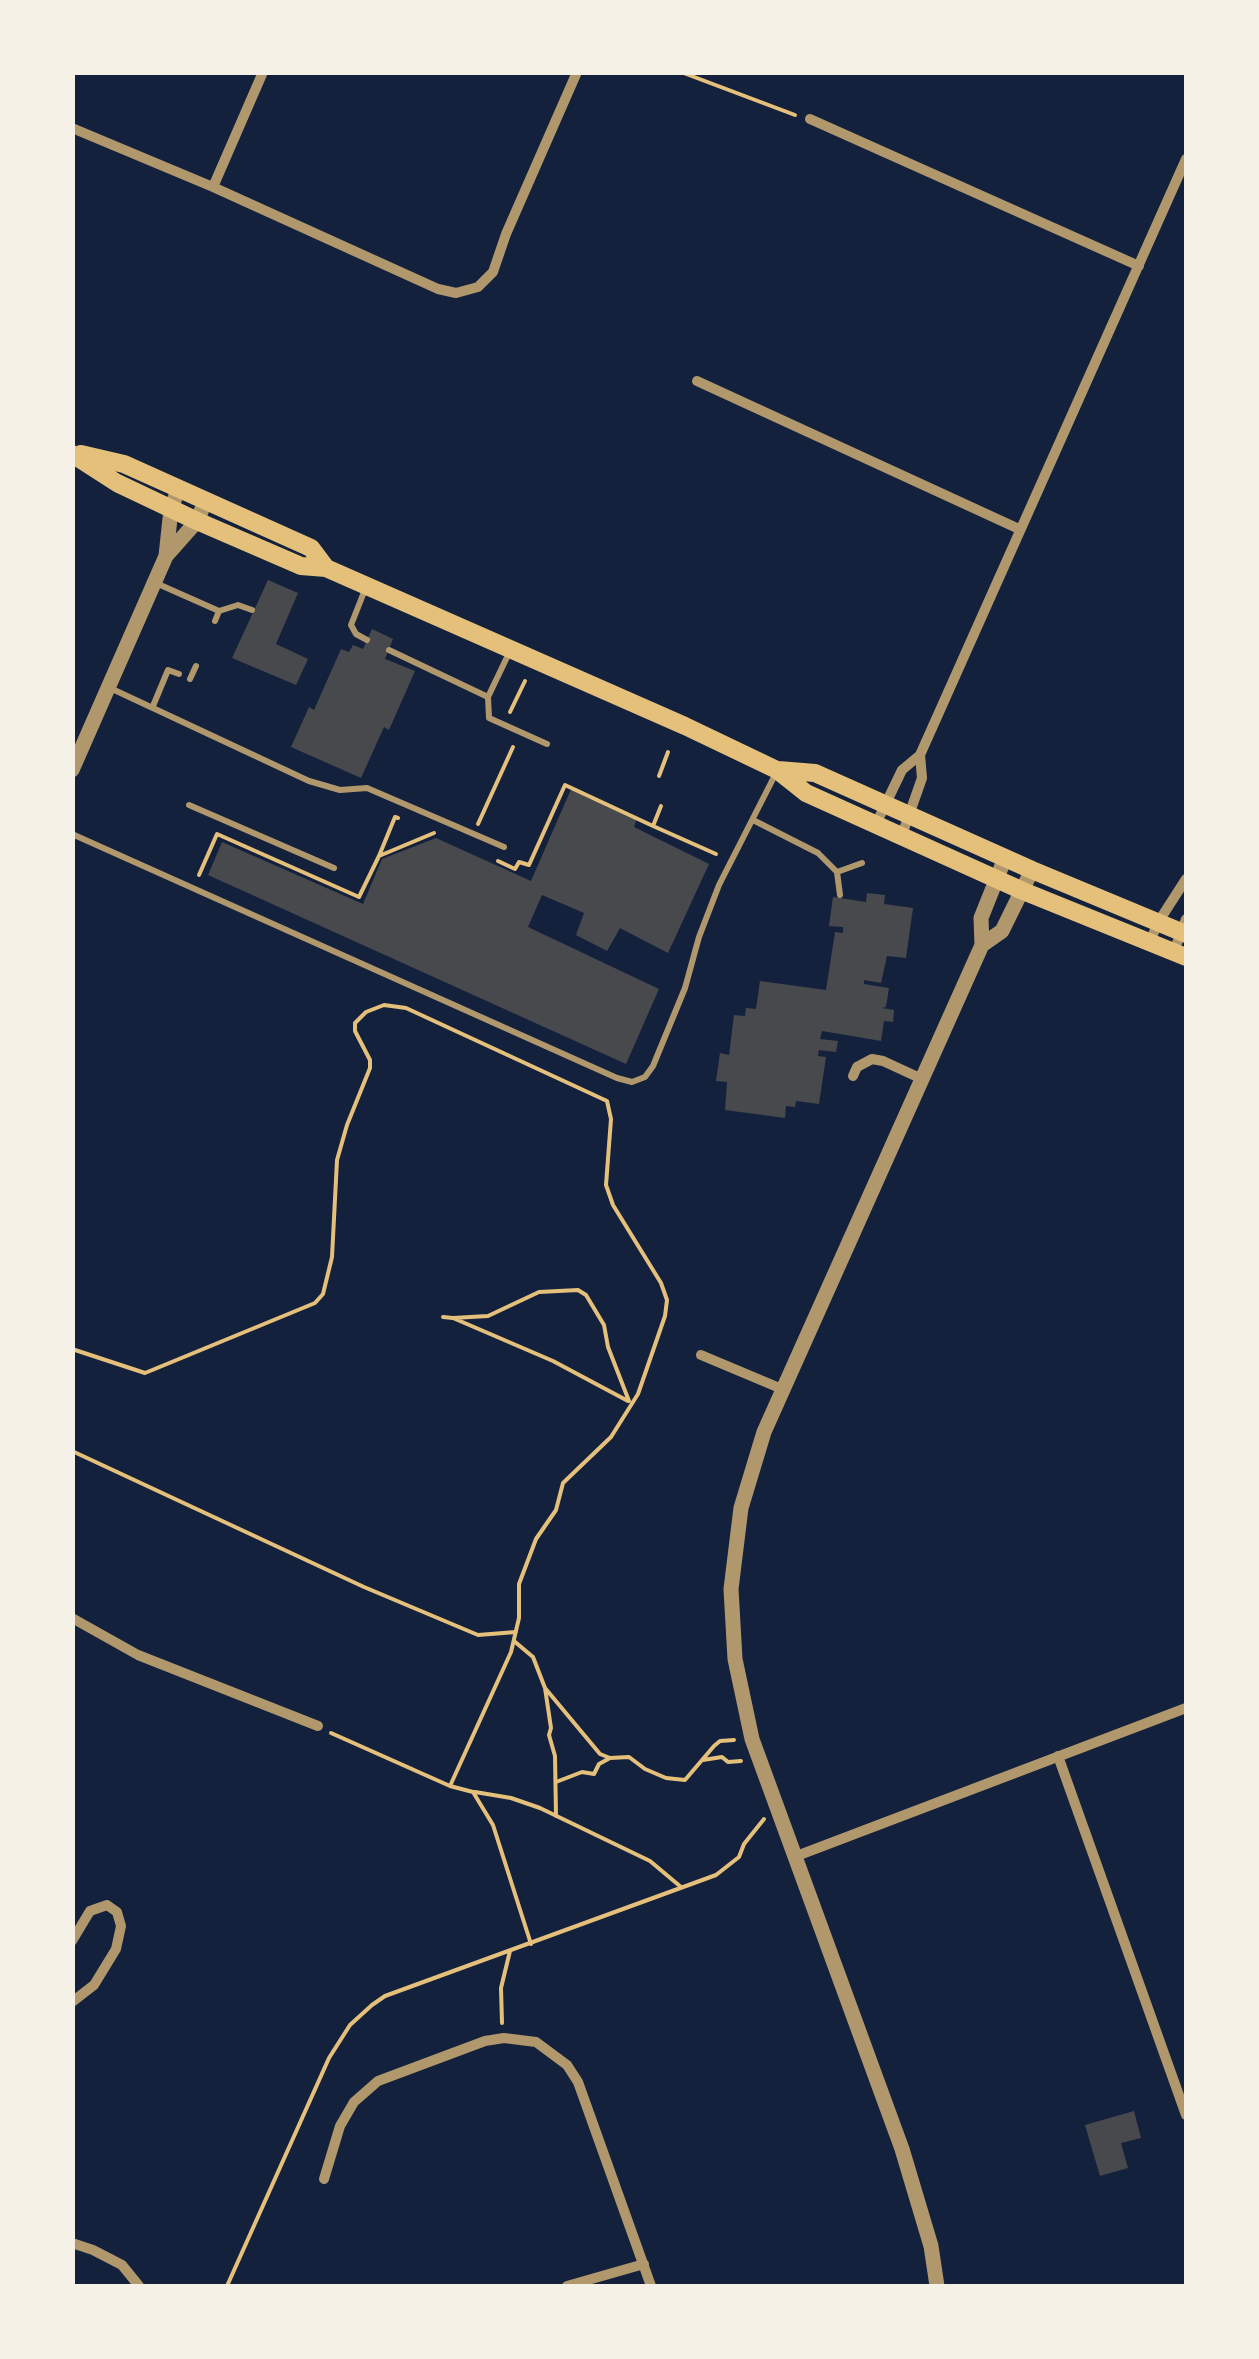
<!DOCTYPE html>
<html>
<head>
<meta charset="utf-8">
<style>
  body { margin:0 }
  #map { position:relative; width:1259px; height:2359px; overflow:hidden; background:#14213d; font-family:"Public Sans",sans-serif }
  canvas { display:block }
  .frame { position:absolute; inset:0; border:75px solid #f6f1e7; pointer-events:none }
</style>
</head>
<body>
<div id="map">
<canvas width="1259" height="2359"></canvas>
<div class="frame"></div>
</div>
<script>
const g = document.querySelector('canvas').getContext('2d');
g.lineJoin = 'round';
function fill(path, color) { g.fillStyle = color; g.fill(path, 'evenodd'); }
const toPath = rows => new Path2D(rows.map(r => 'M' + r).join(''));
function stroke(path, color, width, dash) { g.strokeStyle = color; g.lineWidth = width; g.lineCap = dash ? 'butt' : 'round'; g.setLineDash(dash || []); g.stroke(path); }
fill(toPath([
  [268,580,298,593,276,644,308,659,296,685,232,658],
  [372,629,393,639,385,659,415,671,389,730,384,727,361,778,291,747,309,707,314,710,341,649,349,652,353,645,363,649],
  [572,787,637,817,634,827,709,864,668,953,620,928,607,951,576,935,584,913,542,895,528,927,659,989,626,1064,208,875,222,842,363,904,382,859,436,838,531,881],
  [867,893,885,895,884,904,913,908,906,958,887,956,881,983,864,980,864,984,889,988,886,1007,882,1008,894,1010,893,1022,884,1021,881,1041,822,1031,820,1039,838,1041,836,1052,819,1050,818,1056,826,1057,819,1104,796,1101,795,1107,786,1106,785,1118,725,1110,727,1082,716,1081,720,1053,729,1055,734,1015,745,1016,746,1008,756,1009,760,981,826,990,835,932,843,933,843,927,829,926,833,897,866,902],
  [1134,2111,1141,2138,1121,2143,1128,2168,1100,2176,1085,2125]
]), '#48494c');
stroke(toPath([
  [681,72,795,115],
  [510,712,525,681],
  [659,776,668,752],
  [661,806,653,826,716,854],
  [478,824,513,747],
  [379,856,395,817,398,818],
  [498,861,515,869,519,862,529,865,565,785,653,826],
  [199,875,217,834,359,897,379,856,434,833],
  [443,1317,453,1318,553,1361,628,1401],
  [453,1318,488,1316,539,1292,578,1290,586,1295,604,1325,608,1347,629,1401],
  [72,1349,145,1373,315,1303,323,1294,332,1257,337,1160,347,1125,370,1068,370,1060,355,1031,355,1023,366,1012,384,1005,406,1008,607,1101,611,1119,606,1185,613,1205,661,1283,667,1300,665,1316,638,1394,611,1437,563,1483,556,1510,536,1539,519,1584,519,1618,511,1652,450,1786,473,1792,493,1825,531,1944],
  [72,1451,364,1587,478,1635,516,1632],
  [514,1641,533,1657,545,1688,551,1728,549,1735,555,1756,556,1816],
  [545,1688,600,1754,610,1758,629,1757,645,1769,666,1778,685,1780,714,1746,720,1741,734,1740],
  [331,1733,450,1786],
  [703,1760,722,1757,728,1762,741,1761],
  [556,1782,582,1772,594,1774,599,1764,610,1758],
  [475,1792,511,1798,540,1808,650,1861,681,1887],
  [502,2023,501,1988,510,1951],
  [227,2286,329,2058,350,2025,372,2005,385,1996,716,1875,739,1857,744,1844,764,1819]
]), '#e5c07b', 4);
stroke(toPath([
  [158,584,219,611,215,621],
  [366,587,351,625,356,634,367,640],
  [219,611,238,605,252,610],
  [389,650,488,697,489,718,547,744],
  [190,679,196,666],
  [110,688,309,781,340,790,367,788,504,847],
  [488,697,509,653],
  [153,706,168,670,179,674],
  [189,805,334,868],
  [753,820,818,853,837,872,840,895],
  [72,834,617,1078,632,1082,645,1077,653,1066,685,988,699,937,719,885,776,773],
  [837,872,862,863]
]), '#b1986c', 6);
stroke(toPath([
  [263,72,213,187,438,289,456,293,478,287,493,272,506,234,577,72],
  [810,119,1139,266],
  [72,128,213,187],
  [697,381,1019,529],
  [876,824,902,770,920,755,1186,159],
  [902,835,922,778,920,755],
  [1150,941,1159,921,1186,879],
  [1174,951,1186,919],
  [853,1076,857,1067,872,1059,883,1061,922,1079],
  [701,1355,782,1389],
  [72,1618,138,1655,318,1726],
  [1058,1756,1186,2115],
  [794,1857,1186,1708],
  [72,1941,90,1911,107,1905,117,1912,121,1926,116,1949,94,1985,72,2002],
  [324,2179,340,2126,354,2102,378,2081,485,2041,504,2038,536,2042,567,2065,578,2082,651,2286],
  [72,2243,93,2250,122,2265,139,2286],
  [567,2286,644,2264]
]), '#b1986c', 10);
stroke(toPath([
  [166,556,171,509,178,490],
  [72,770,166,556,197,521,205,502],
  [982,945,1002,931,1032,870],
  [937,2286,931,2246,902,2149,752,1739,735,1659,731,1589,741,1508,764,1432,982,945,981,918,1005,858]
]), '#b1986c', 15);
stroke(toPath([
  [72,454,117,483,197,521,301,566,326,568,685,726,777,770,806,793,1023,891,1186,957],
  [81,454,124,464,311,548,326,568],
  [778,770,815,773,1032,870,1186,934]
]), '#e5c07b', 18);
</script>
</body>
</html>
